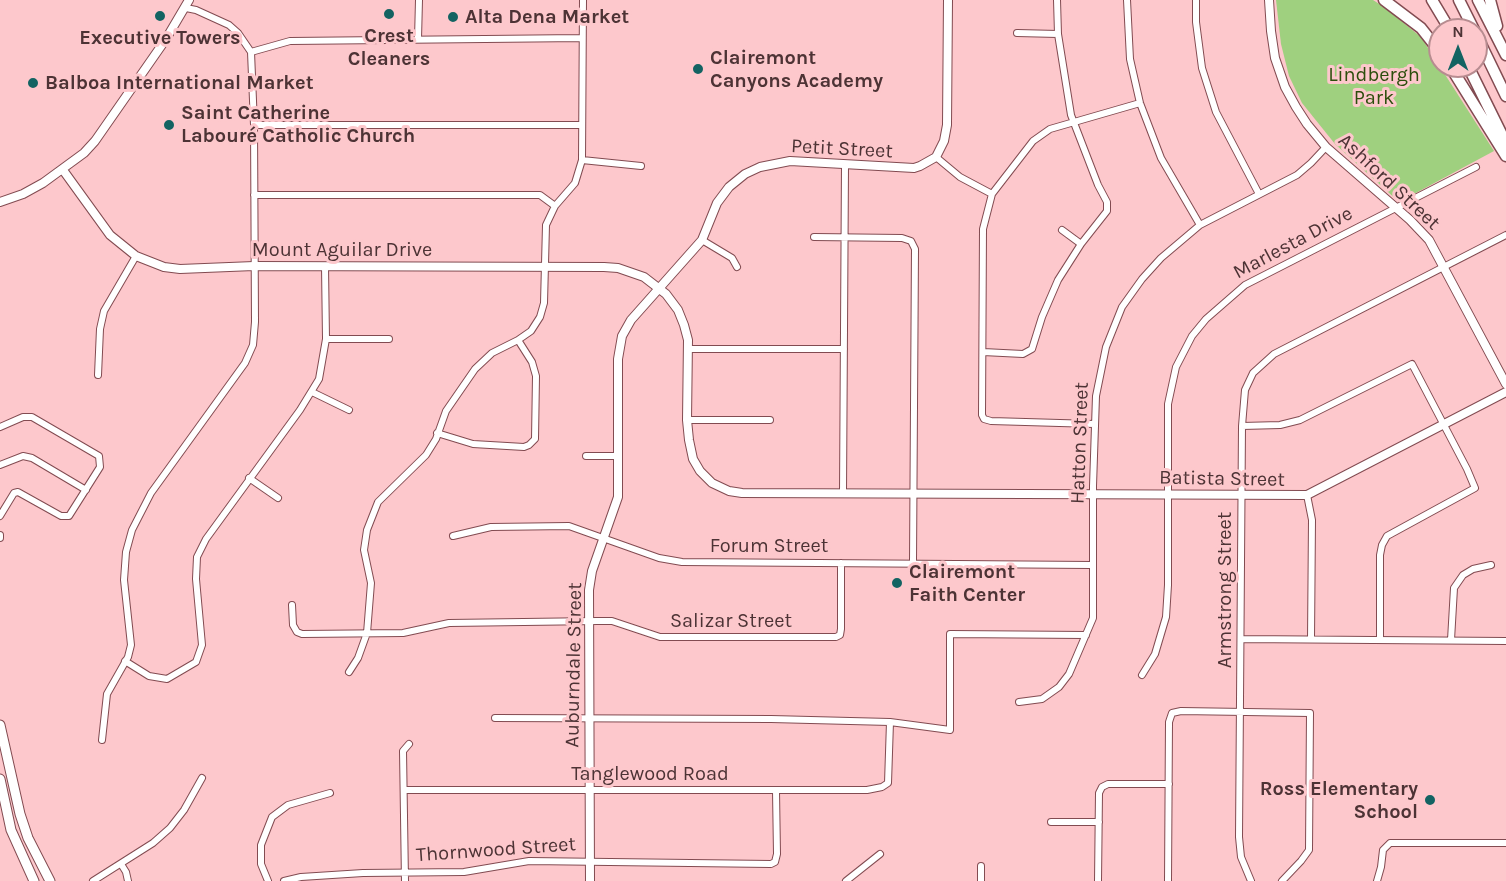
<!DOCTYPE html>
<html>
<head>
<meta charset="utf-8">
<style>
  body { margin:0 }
  #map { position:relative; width:1506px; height:881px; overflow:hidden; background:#fdc8cc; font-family:Karla,sans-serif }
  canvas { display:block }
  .north { position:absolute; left:1428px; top:18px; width:60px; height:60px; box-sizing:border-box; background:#fdc8cc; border:2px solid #b78c90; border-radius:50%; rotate:0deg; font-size:16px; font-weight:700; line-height:24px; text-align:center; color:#4d3335 }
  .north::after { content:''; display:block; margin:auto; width:21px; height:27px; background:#136362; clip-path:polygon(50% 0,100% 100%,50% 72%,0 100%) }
</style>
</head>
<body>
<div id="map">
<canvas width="1506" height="881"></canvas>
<div class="north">N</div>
</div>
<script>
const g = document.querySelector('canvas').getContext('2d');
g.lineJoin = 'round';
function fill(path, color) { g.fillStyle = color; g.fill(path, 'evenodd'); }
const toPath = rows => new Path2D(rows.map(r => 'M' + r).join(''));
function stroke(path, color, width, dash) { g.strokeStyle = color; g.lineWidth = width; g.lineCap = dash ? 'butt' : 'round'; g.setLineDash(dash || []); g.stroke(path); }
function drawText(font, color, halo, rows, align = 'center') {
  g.font = font + ' Karla,sans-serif'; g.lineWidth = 6; g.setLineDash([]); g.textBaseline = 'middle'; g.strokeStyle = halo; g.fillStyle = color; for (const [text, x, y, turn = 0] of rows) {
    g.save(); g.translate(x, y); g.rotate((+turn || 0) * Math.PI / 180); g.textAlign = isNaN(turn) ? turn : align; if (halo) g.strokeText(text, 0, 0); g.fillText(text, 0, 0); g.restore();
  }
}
fill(toPath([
  [1276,0,1373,0,1384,7,1421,37,1494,151,1399,202,1335,144,1302,103,1289,76,1281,44]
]), '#9fd07f');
const street = toPath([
  [1127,0,1130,59,1140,103,1161,158,1200,225],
  [1196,0,1196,22,1202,68,1216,112,1259,194],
  [1017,33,1058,34],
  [418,39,419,0],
  [251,52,290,41,582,38],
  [254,125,582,125],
  [936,157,960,177,992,194],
  [582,160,641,166],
  [254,195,540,195,555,206],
  [1062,230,1081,244],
  [814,237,902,238,911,241,915,249,913,563],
  [702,240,732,258,737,267],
  [326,339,389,339],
  [688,349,844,349],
  [983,352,1023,354,1032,349,1042,317,1058,280,1081,244,1107,211,1107,202,1098,185,1071,115,1058,34,1057,0],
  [98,375,100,329,104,311,136,256],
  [312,392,349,410],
  [687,420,770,420],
  [1094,424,991,421,984,419,982,415,983,229,992,194,1033,141,1050,129,1140,103],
  [1242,426,1280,425,1300,420,1412,364,1467,469,1475,488,1387,536,1382,545,1380,555,1380,640],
  [0,427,23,417,32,417,99,456,100,467,69,516,61,516,18,492,14,493,0,516],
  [437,433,473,444,524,447,529,445,535,439,536,376,532,362,518,340],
  [586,456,619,456],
  [0,465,23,456,32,458,86,490],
  [249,478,278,498],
  [843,492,845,165],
  [1307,495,1312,520,1311,639],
  [0,535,0,538],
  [453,536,491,527,569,526,659,558,682,562,1092,565],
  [292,605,293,625,297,632,302,634,403,633,449,623,598,621,612,621,660,637,836,637,840,635,841,629,841,563],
  [1241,639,1506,641],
  [1451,640,1454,588,1463,575,1473,569,1491,565],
  [125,661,149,676,167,679,196,662,202,645,196,579,197,557,206,539,300,410,319,379,326,339,325,266],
  [349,672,358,658,367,633,371,583,364,550,367,530,378,502,426,455,436,439,446,411,475,369,492,353,518,340,531,331,540,317,544,303,546,225,555,206,575,183,582,160,583,0],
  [1142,675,1155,654,1166,617,1168,585,1168,404,1176,367,1192,336,1206,319,1245,285,1476,167],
  [1019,702,1042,699,1059,687,1069,674,1093,618,1093,486,1096,396,1106,347,1122,307,1142,279,1161,258,1200,225,1297,175,1311,163,1326,147],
  [495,718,771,719,890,722,950,730,950,634,1086,635],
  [102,740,107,694,128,657,131,645,124,580,126,552,132,530,151,493,245,363,253,345,255,322,254,125,251,52,238,33,229,25,196,10,186,8],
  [404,790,867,790,882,787,888,783,890,722],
  [1051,822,1099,822],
  [121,864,126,872,128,881],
  [93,881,153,843,170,828,184,810,202,778],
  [268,881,261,864,261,845,272,817,288,805,330,793],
  [284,881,301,877,363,873,464,872,529,861,771,864,775,862,777,854,776,791],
  [405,881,403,751,409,744],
  [846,881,880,854],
  [981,881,981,866],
  [1098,881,1099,793,1102,787,1108,784,1169,784],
  [1168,881,1169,722,1172,713,1181,711,1310,713,1309,850,1301,861,1282,881],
  [1251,881,1241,857,1239,837,1242,426,1245,390,1253,373,1274,354,1506,235],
  [1377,881,1381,867,1383,850,1390,843,1506,843]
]);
const secondary = toPath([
  [1269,0,1271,31,1275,58,1285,87,1296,107,1307,124,1326,147,1410,220,1429,240,1506,384],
  [63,170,110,235,136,256,164,267,180,269,254,266,604,267,618,268,644,277,666,294,678,310,684,325,688,340,687,420,689,440,693,459,700,471,712,483,729,491,742,493,1307,495,1506,392],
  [0,202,23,194,43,183,84,153,95,141,166,39,189,0],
  [590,881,589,590,592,571,618,497,618,359,622,336,631,320,702,240,717,203,729,187,745,174,760,167,790,161,914,168,920,166,936,157,944,141,947,125,948,0]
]);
const primary = toPath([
  [0,725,20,814,28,838,50,881],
  [0,779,11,830,34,881]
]);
const highway = toPath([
  [1384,0,1421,28,1440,52],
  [1432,0,1450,30],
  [1459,0,1474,30],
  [1478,0,1506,55],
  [1490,0,1497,26],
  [1476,34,1506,96],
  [1450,66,1506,156],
  [1468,66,1506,143]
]);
stroke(street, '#824b51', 8);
stroke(secondary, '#824b51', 10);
stroke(primary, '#824b51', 11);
stroke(highway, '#824b51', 13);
stroke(street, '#fff', 6);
stroke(secondary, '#fff', 8);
stroke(primary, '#fff', 9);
stroke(highway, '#fff', 10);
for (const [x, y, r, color] of [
  [389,14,6,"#136362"],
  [160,16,6,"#136362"],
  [453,17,6,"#136362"],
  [698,69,6,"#136362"],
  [33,83,6,"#136362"],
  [169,125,6,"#136362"],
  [897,583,6,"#136362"],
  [1430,800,6,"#136362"]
]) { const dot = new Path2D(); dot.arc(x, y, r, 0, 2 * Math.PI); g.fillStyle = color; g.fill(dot); stroke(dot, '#fdc8cc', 2); }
drawText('bold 20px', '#4d3335', '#fdc8cc', [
  ["Alta Dena Market",465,17],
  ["Crest",389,36,"center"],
  ["Cleaners",389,59,"center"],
  ["Executive Towers",160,38,"center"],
  ["Clairemont",710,58],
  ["Canyons Academy",710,81],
  ["Balboa International Market",45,83],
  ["Saint Catherine",181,113],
  ["Labouré Catholic Church",181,136],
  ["Clairemont",909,572],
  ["Faith Center",909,595],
  ["Ross Elementary",1418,789,"right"],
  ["School",1418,812,"right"]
], 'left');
drawText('20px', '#2c4e0c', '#fdc8cc', [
  ["Lindbergh",1374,75],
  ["Park",1374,98]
]);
drawText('20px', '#4d3335', '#fdc8cc', [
  ["Petit Street",842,149,3],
  ["Ashford Street",1389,182,43],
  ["Marlesta Drive",1293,243,-28],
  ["Mount Aguilar Drive",342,250],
  ["Hatton Street",1080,443,-88],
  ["Batista Street",1222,479,1],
  ["Forum Street",769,546],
  ["Armstrong Street",1225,590,-90],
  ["Salizar Street",731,621],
  ["Auburndale Street",574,665,-89],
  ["Tanglewood Road",650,774],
  ["Thornwood Street",496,850,-4]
]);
</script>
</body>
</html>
